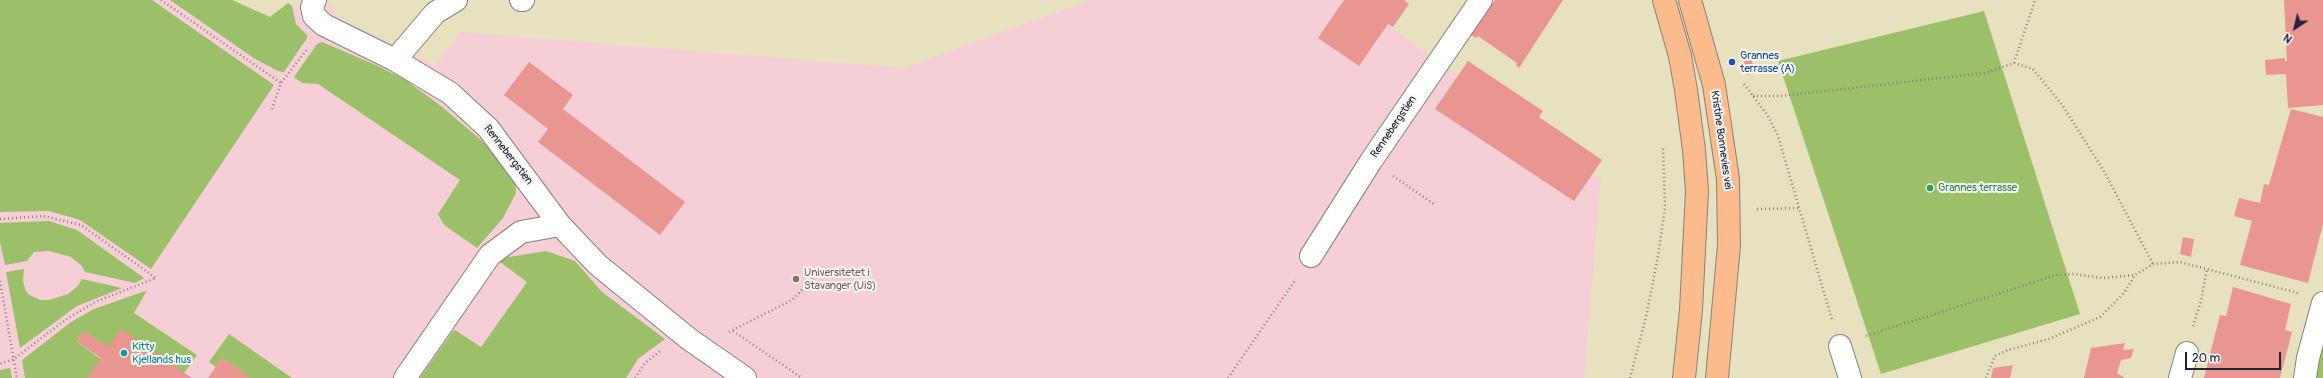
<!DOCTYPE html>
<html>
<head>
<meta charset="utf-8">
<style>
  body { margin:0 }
  #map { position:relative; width:2323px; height:378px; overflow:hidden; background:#e8e1bf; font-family:Pangolin,sans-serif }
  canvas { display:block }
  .north { position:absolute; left:2275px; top:8px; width:40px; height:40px; -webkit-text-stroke:3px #f6f6f2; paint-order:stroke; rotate:215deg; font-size:11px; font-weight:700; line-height:16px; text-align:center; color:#22223b }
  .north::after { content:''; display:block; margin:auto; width:14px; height:18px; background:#22223b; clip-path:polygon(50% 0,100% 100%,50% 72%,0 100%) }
  .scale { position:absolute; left:2185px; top:352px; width:96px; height:18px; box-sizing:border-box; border:2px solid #22223b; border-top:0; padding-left:5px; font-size:12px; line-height:14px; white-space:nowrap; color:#22223b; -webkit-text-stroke:3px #f6f6f2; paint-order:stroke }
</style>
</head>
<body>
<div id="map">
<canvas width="2323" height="378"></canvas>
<div class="north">N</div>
<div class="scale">20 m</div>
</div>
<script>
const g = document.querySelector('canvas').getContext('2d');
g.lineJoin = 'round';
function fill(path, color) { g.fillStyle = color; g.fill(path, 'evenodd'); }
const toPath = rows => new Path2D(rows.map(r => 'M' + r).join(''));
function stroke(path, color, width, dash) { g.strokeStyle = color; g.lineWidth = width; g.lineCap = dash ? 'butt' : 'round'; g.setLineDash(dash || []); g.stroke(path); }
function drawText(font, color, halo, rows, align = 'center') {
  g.font = font + ' Pangolin,sans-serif'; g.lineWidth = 4; g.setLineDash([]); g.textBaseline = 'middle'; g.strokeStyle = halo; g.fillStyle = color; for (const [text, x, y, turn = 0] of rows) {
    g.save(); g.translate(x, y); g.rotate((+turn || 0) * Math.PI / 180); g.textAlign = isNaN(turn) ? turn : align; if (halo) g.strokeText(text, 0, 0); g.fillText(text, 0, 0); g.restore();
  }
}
fill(toPath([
  [0,0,232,0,270,17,288,3,293,6,331,5,335,14,343,21,411,52,435,66,460,32,904,68,1090,0,1353,0,1601,179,1584,378,0,378]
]), '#f6cfd6');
fill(toPath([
  [0,0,152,0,274,85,151,269,80,220,49,211,0,212],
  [170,0,232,0,270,17,288,3,292,6,296,24,307,35,307,38,284,72,278,71,255,59],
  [1984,11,2080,314,1881,374,1778,61],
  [322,42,378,66,404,79,441,106,481,140,515,176,516,193,503,218,477,248,444,225,438,214,460,180,318,84,302,83,294,77,317,44],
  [49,221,77,230,144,278,135,283,85,272,82,266,71,257,49,251,34,252,27,261,5,265,0,242,0,223],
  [546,251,575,261,602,292,665,339,638,359,626,378,420,378,453,331,455,330,481,347,527,282,500,262,503,258],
  [24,269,23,281,25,289,28,294,40,300,49,300,68,294,78,286,82,279,122,288,77,306,20,348,6,272],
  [145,291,146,292,134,313,197,355,184,373,108,348,84,331,77,342,101,359,88,378,25,378,22,360,71,322,94,309],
  [2323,333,2323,378,2313,378],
  [229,334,292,378,250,378,222,358,216,367,209,362],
  [10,368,12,378,0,378,0,370]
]), '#9cbf69');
fill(toPath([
  [1344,0,1404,0,1409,4,1393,27,1388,24,1359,66,1318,38],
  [1495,0,1563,0,1519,68,1516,65,1517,63,1478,36,1476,38,1471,35],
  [2284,0,2323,0,2323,105,2288,108,2286,74,2266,75,2265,60,2285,58,2285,61,2287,61],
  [1750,54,1755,73,1747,75,1742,56],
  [1468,61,1543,111,1539,117,1602,160,1574,201,1435,109],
  [529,62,573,95,563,109,685,202,660,235,538,142,548,129,504,95],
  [2291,109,2323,117,2323,224,2308,283,2240,265,2252,221,2234,216,2239,198,2260,203,2264,184,2269,185],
  [2183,237,2194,239,2191,257,2180,254],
  [2233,287,2291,304,2285,330,2292,332,2280,378,2204,378,2220,315,2226,316],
  [121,329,192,378,87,378,101,358,77,342,84,331,108,347],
  [2125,343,2123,350,2134,349,2131,358,2121,360,2117,373,2125,378,2084,378,2091,348],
  [222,358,251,378,208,378],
  [2013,365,2010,378,1991,378,1993,368]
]), '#e99591');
const minor = toPath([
  [315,0,312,7,314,16,324,25,395,60,450,93,488,128,560,225,598,265,689,339,745,378],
  [521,0,523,0],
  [395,60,435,13,456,0],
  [1311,256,1371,161,1481,0],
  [1840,346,1850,378],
  [405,378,490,255,521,232,560,225],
  [2180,378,2187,353],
  [2305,378,2308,358,2323,303]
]);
const major = toPath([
  [1664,0,1680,56,1686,90,1694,150,1697,191,1691,310,1684,378],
  [1690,0,1714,85,1728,179,1729,245,1717,378]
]);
stroke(minor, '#85827d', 24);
stroke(major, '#85827d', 24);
stroke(toPath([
  [161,0,281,83],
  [2014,63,2035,0],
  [1744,84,1768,116,1778,136,1832,320],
  [1753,96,1781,96,1985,73,2014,63,2033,69,2063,106,2105,173,2153,264],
  [272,109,281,83,308,48],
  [1393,176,1434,204],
  [1757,209,1799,208],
  [0,219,43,216,81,225,156,278,95,302,68,318,14,359,0,364],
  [0,281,17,378],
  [2193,326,2201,301,2207,268],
  [733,331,802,378],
  [729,332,792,300,822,270],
  [1866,336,2056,275,2073,274,2103,278,2135,275],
  [635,378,645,363,660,351],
  [1228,378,1296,279],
  [1630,378,1646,317,1658,256,1665,207,1663,146],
  [1986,378,1995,356,2008,350,2049,339,2100,317,2124,293,2135,275,2153,264,2180,262,2298,293]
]), '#85827d', 2.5, [1, 3]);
stroke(minor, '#fff', 22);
stroke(major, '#fbbb8d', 22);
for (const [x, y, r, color] of [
  [1732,62,4,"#1a4fb4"],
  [1930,188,4,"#2e9e5b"],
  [796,279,4,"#8d6e63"],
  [124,353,4,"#0f9aa8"]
]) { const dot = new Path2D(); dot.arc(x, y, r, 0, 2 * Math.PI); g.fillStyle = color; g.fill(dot); stroke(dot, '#f6f6f2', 1.5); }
drawText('11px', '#164399', '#f6f6f2', [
  ["Grannes",1740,56],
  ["terrasse (A)",1740,69]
], 'left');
drawText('11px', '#22223b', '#f6f6f2', [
  ["Rennebergstien",1394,127,-56],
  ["Kristine Bonnevies vei",1721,140,82],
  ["Rennebergstien",508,155,52]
]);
drawText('11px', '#27864d', '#f6f6f2', [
  ["Grannes terrasse",1938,188]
], 'left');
drawText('11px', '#785e54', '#f6f6f2', [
  ["Universitetet i",804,273],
  ["Stavanger (UiS)",804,286]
], 'left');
drawText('11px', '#0d838f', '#f6f6f2', [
  ["Kitty",132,347],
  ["Kjellands hus",132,360]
], 'left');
</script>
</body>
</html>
